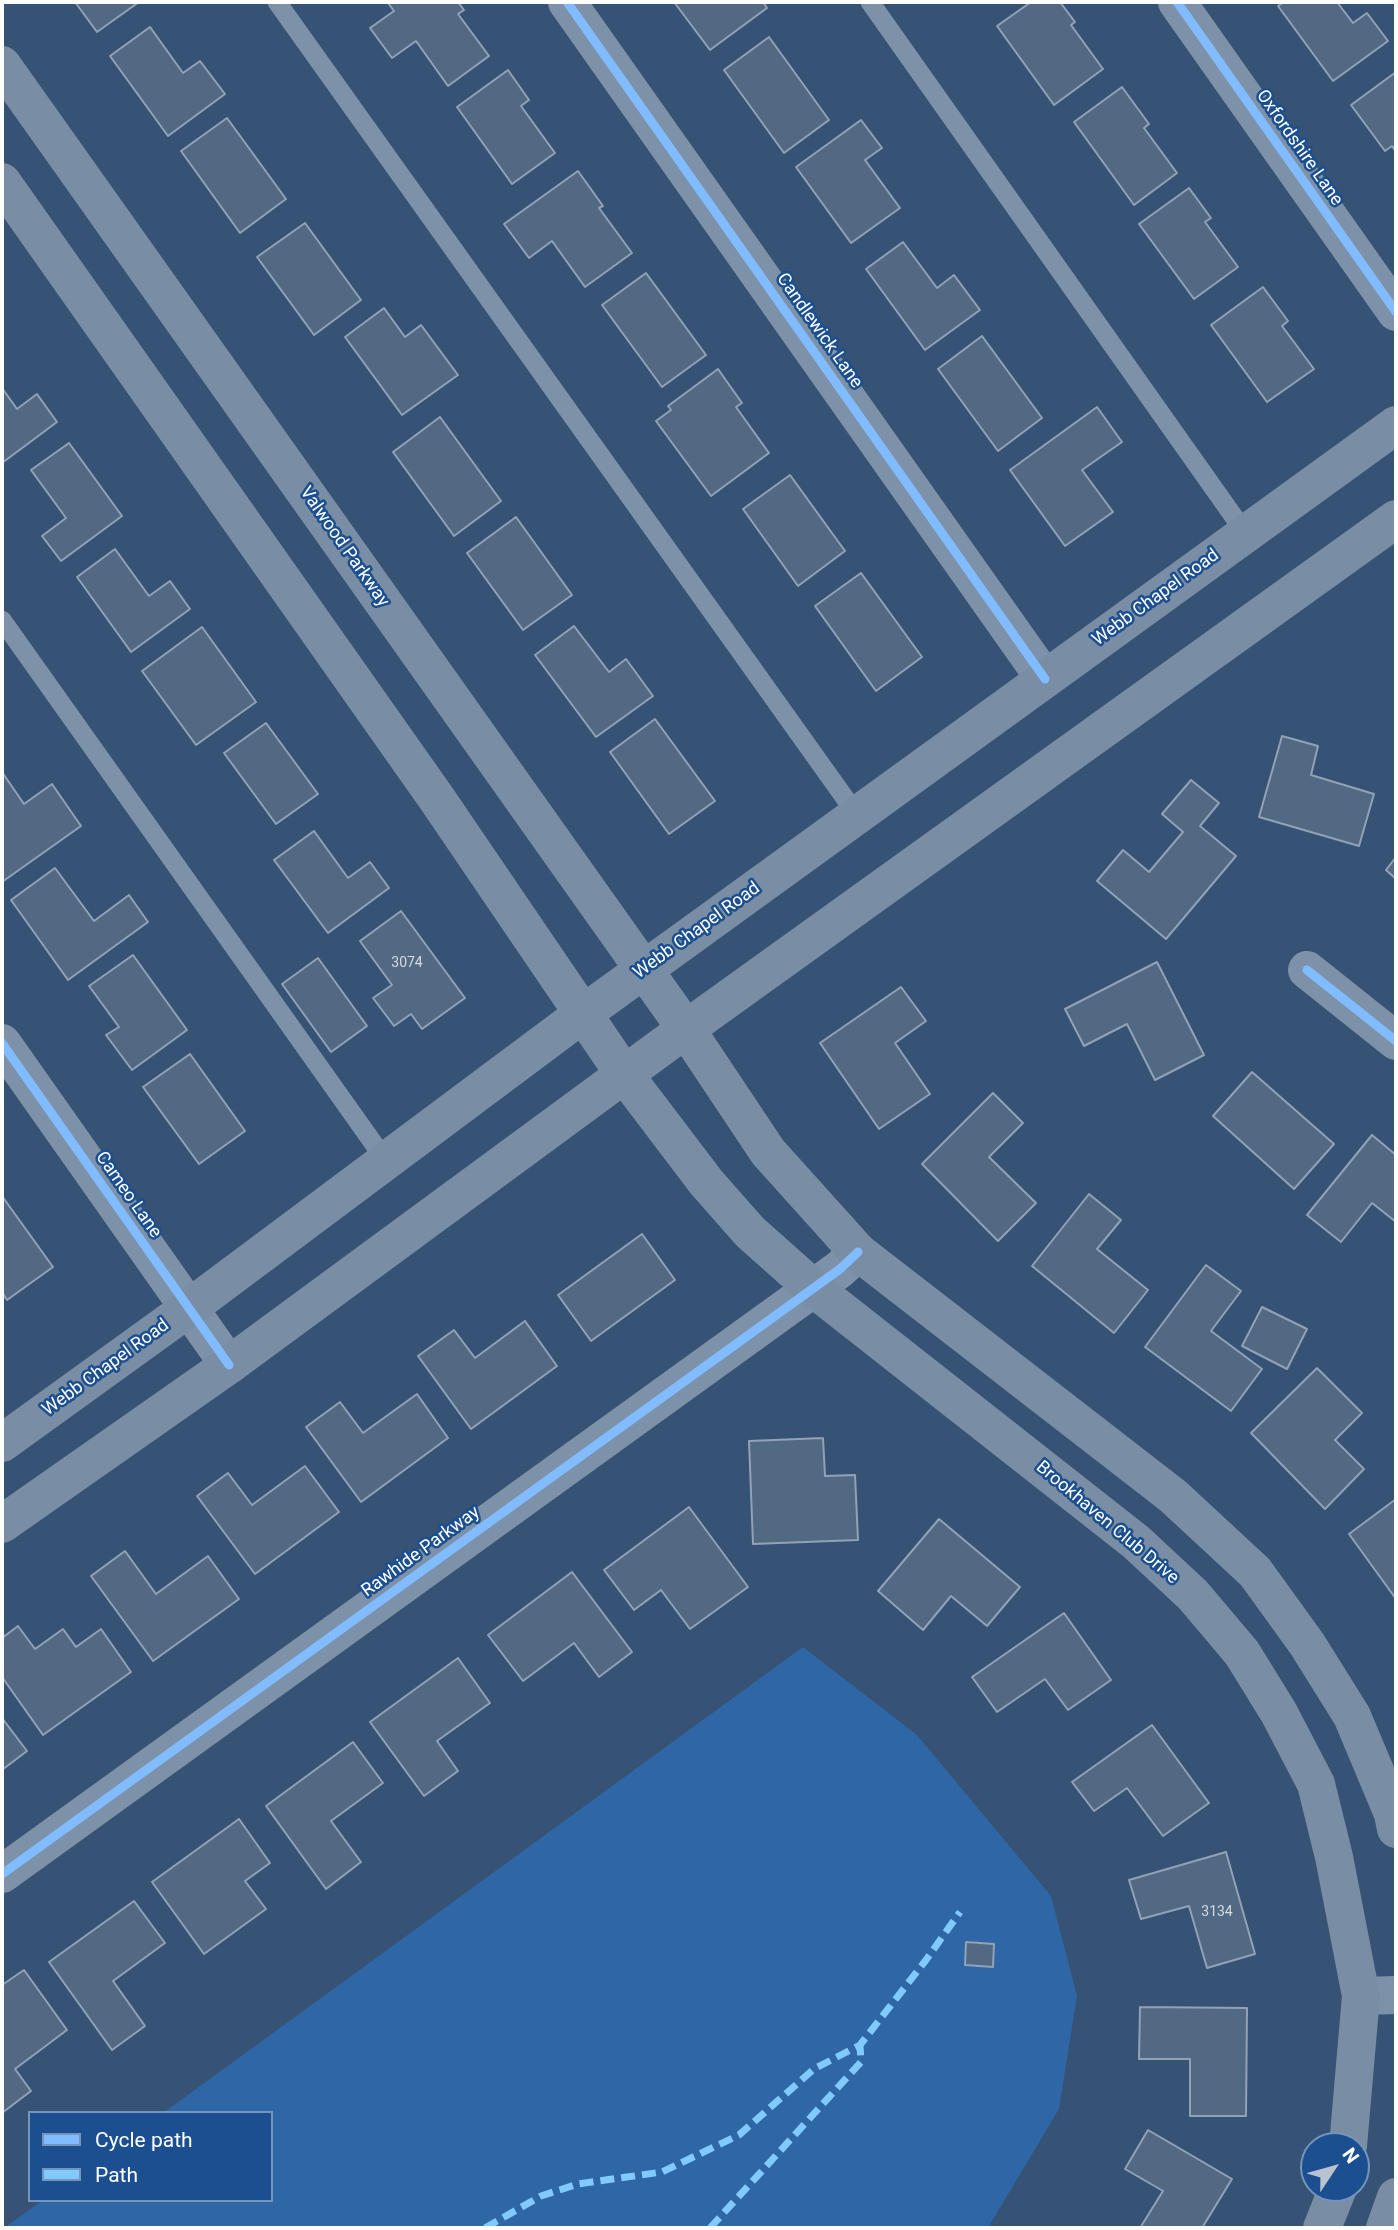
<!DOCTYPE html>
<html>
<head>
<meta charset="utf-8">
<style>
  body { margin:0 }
  #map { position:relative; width:1398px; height:2230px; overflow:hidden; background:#365274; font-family:Roboto,sans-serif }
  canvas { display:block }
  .frame { position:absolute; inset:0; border:4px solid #fff; pointer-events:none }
  .legend { position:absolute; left:28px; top:2111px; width:245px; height:91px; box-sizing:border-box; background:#1b4f8f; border:2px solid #7695bc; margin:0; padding:9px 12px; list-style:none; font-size:21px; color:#fff }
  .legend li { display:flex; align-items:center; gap:14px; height:35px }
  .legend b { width:35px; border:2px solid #7695bc }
  .north { position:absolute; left:1300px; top:2132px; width:70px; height:70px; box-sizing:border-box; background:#1b4f8f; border:2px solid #7695bc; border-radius:50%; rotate:54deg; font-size:19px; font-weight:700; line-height:28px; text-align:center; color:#fff }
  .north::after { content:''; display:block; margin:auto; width:24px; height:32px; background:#b9c2ce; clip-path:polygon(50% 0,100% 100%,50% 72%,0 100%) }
</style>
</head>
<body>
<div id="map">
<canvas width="1398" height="2230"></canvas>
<div class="frame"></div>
<ul class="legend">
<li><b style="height:9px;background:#80bcff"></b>Cycle path</li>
<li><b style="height:9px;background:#80caff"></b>Path</li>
</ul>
<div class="north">N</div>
</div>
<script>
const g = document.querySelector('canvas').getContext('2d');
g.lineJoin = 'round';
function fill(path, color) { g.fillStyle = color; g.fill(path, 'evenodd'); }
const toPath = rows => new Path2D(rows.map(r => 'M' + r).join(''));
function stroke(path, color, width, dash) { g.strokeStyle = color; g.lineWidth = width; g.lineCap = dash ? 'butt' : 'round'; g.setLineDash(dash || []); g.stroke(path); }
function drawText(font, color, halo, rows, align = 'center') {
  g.font = font + ' Roboto,sans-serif'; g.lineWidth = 5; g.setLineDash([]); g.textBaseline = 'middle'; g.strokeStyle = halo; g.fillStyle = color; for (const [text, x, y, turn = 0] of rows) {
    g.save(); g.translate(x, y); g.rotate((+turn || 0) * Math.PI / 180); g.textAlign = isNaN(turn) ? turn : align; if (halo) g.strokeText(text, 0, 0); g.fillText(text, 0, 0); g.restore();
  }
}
fill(toPath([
  [803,1647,917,1735,1051,1896,1077,1996,1059,2109,988,2228,4,2228,43,2200,271,2200,271,2113,163,2113]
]), '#2f66a5');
const building = toPath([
  [75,2,139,2,97,32,75,2],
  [391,2,458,2,464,10,458,14,489,56,448,86,416,41,392,58,370,28,394,11,388,3,391,2],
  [674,2,763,2,767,8,710,50,674,2],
  [1031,2,1060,2,1075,22,1071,25,1103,69,1054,105,997,26,1031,2],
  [1284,2,1337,2,1353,23,1367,13,1388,41,1333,81,1278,6,1284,2],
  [150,27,183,73,200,61,225,94,168,136,110,56,150,27],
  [769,37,829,120,784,153,724,70,769,37],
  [508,70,529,100,521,106,555,153,512,184,457,107,508,70],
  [1396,72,1396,152,1392,146,1385,151,1351,105,1396,72],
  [1122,87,1149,124,1144,128,1177,173,1134,205,1074,122,1122,87],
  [227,118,286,199,240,233,181,151,227,118],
  [861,120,882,148,865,160,900,208,851,243,796,167,861,120],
  [578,171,603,206,599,208,632,253,585,287,552,241,529,258,504,224,578,171],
  [1189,188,1211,218,1205,222,1238,267,1194,299,1139,224,1189,188],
  [305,223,361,300,314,335,257,257,305,223],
  [903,242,937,288,954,275,980,310,925,350,866,269,903,242],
  [646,273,706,355,662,387,602,305,646,273],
  [1263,287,1288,321,1282,326,1314,369,1267,402,1211,325,1263,287],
  [384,308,405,337,421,325,458,375,402,415,345,337,384,308],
  [982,336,1042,418,998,451,938,369,982,336],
  [718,369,742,403,736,407,769,453,711,496,656,421,671,410,668,406,718,369],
  [2,388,17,409,37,394,57,422,2,463,2,388],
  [1097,407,1122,442,1082,470,1113,512,1065,546,1010,470,1097,407],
  [440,417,501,501,454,536,393,452,440,417],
  [69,443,122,516,61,561,42,536,66,518,31,470,69,443],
  [790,475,845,551,798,586,743,509,790,475],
  [516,517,572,595,523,630,467,553,516,517],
  [115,549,149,596,170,581,190,609,131,652,77,577,115,549],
  [861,573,922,657,876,691,815,606,861,573],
  [574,626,609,672,626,659,653,696,596,737,535,655,574,626],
  [202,627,256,702,196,745,142,671,202,627],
  [655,719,715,801,669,834,610,752,655,719],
  [266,723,318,794,276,824,224,753,266,723],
  [1282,736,1318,746,1311,775,1374,794,1359,846,1259,817,1282,736],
  [2,772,24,804,52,784,81,826,2,882,2,772],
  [1191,780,1219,803,1200,826,1236,856,1166,939,1097,881,1123,850,1149,872,1183,832,1162,814,1191,780],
  [314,831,348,878,370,862,389,888,328,933,274,860,314,831],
  [1396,857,1396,879,1386,870,1396,857],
  [55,868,94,921,129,895,148,922,68,980,11,900,55,868],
  [401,911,465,998,422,1029,411,1014,394,1026,373,998,392,985,360,941,401,911],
  [133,955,187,1030,132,1070,106,1035,119,1027,89,986,133,955],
  [318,958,367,1026,331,1052,282,984,318,958],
  [1157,962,1204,1055,1155,1080,1127,1024,1084,1046,1065,1009,1157,962],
  [901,987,926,1021,895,1043,930,1094,879,1129,820,1043,901,987],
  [190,1054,245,1131,199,1164,143,1087,190,1054],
  [1252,1072,1334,1144,1294,1189,1213,1116,1252,1072],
  [993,1093,1023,1123,989,1157,1036,1203,998,1241,922,1164,993,1093],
  [1372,1135,1396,1155,1396,1222,1372,1203,1341,1242,1307,1215,1372,1135],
  [1089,1194,1121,1220,1097,1249,1148,1290,1114,1333,1032,1266,1089,1194],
  [2,1196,53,1267,7,1300,2,1292,2,1196],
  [642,1234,675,1280,591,1341,558,1295,642,1234],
  [1206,1265,1241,1291,1211,1331,1262,1369,1231,1411,1145,1347,1206,1265],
  [1262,1307,1307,1329,1287,1369,1242,1346,1262,1307],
  [525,1321,557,1366,471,1429,418,1356,454,1330,475,1358,525,1321],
  [1317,1368,1362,1413,1335,1440,1364,1469,1325,1509,1251,1433,1317,1368],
  [417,1394,448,1438,361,1502,306,1427,340,1402,363,1433,417,1394],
  [823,1438,825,1476,855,1475,858,1540,753,1544,749,1441,823,1438],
  [305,1466,339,1512,255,1574,197,1496,228,1473,252,1505,305,1466],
  [1396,1499,1396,1599,1349,1534,1396,1499],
  [689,1507,748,1587,690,1629,661,1590,634,1610,604,1570,689,1507],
  [939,1519,1020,1587,987,1626,951,1596,923,1630,878,1591,939,1519],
  [125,1551,156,1594,208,1556,239,1599,153,1661,91,1576,125,1551],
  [572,1572,632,1652,599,1677,574,1643,523,1681,488,1635,572,1572],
  [1064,1613,1111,1680,1068,1710,1045,1679,997,1712,972,1677,1064,1613],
  [18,1626,35,1649,63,1629,76,1647,101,1629,131,1672,43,1735,2,1677,2,1638,18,1626],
  [458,1658,490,1703,437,1741,458,1771,424,1796,370,1722,458,1658],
  [2,1718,27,1751,2,1770,2,1718],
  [1152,1725,1209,1803,1163,1836,1127,1788,1094,1811,1072,1782,1152,1725],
  [353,1742,383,1783,331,1821,361,1862,326,1889,266,1806,353,1742],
  [239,1819,270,1863,245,1881,266,1909,204,1954,152,1882,239,1819],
  [1226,1852,1255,1954,1207,1968,1189,1906,1141,1919,1129,1880,1226,1852],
  [134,1901,165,1943,113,1981,145,2026,112,2050,49,1962,134,1901],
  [966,1942,994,1944,993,1967,965,1965,966,1942],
  [24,1970,67,2030,15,2069,31,2091,2,2113,2,1985,24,1970],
  [1140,2007,1247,2008,1246,2116,1190,2116,1190,2059,1139,2059,1140,2007],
  [1148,2130,1232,2179,1202,2228,1140,2228,1163,2191,1125,2169,1148,2130]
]);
fill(building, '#526984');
stroke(building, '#92a2b6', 2);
stroke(toPath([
  [277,2,857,815],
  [870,2,1246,534],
  [2,620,386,1161]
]), '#7d92a8', 19);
stroke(toPath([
  [567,2,1045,679],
  [1177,2,1396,312],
  [1307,970,1396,1041],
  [2,1043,229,1365],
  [2,1874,840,1269,858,1252],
  [1361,1996,1396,1995]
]), '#7d92a8', 38);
stroke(toPath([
  [2,65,686,1029,768,1152,858,1252,1173,1496,1255,1572,1307,1644,1352,1716,1393,1814,1396,1829],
  [2,182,437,799,624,1074,706,1182,750,1232,813,1288,1136,1542,1193,1595,1242,1653,1279,1713,1316,1784,1334,1857,1361,1996,1348,2146],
  [2,1443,189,1308,584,1013,1396,425],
  [2,1524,229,1365,686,1029,1396,519],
  [1322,2228,1338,2188],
  [1385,2228,1396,2197]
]), '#798da4', 38);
stroke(toPath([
  [485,2228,541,2196,578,2184,662,2172,739,2135,814,2069,860,2045,926,1960,960,1912],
  [710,2228,861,2062,860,2045]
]), '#80caff', 7, [14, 7]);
stroke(toPath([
  [567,2,1045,679],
  [1177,2,1396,312],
  [1307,970,1396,1041],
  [2,1043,229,1365],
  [2,1874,840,1269,858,1252]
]), '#80bcff', 9);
drawText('14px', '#d4dae0', null, [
  ["3074",407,963],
  ["3134",1217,1912]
]);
drawText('18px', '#fff', '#1b4f8f', [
  ["Oxfordshire Lane",1299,148,55],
  ["Candlewick Lane",819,331,55],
  ["Valwood Parkway",344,547,55],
  ["Webb Chapel Road",1156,598,-36],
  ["Webb Chapel Road",697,931,-36],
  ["Cameo Lane",128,1195,55],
  ["Webb Chapel Road",106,1368,-36],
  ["Brookhaven Club Drive",1107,1523,40],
  ["Rawhide Parkway",421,1552,-36]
]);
</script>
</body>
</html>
